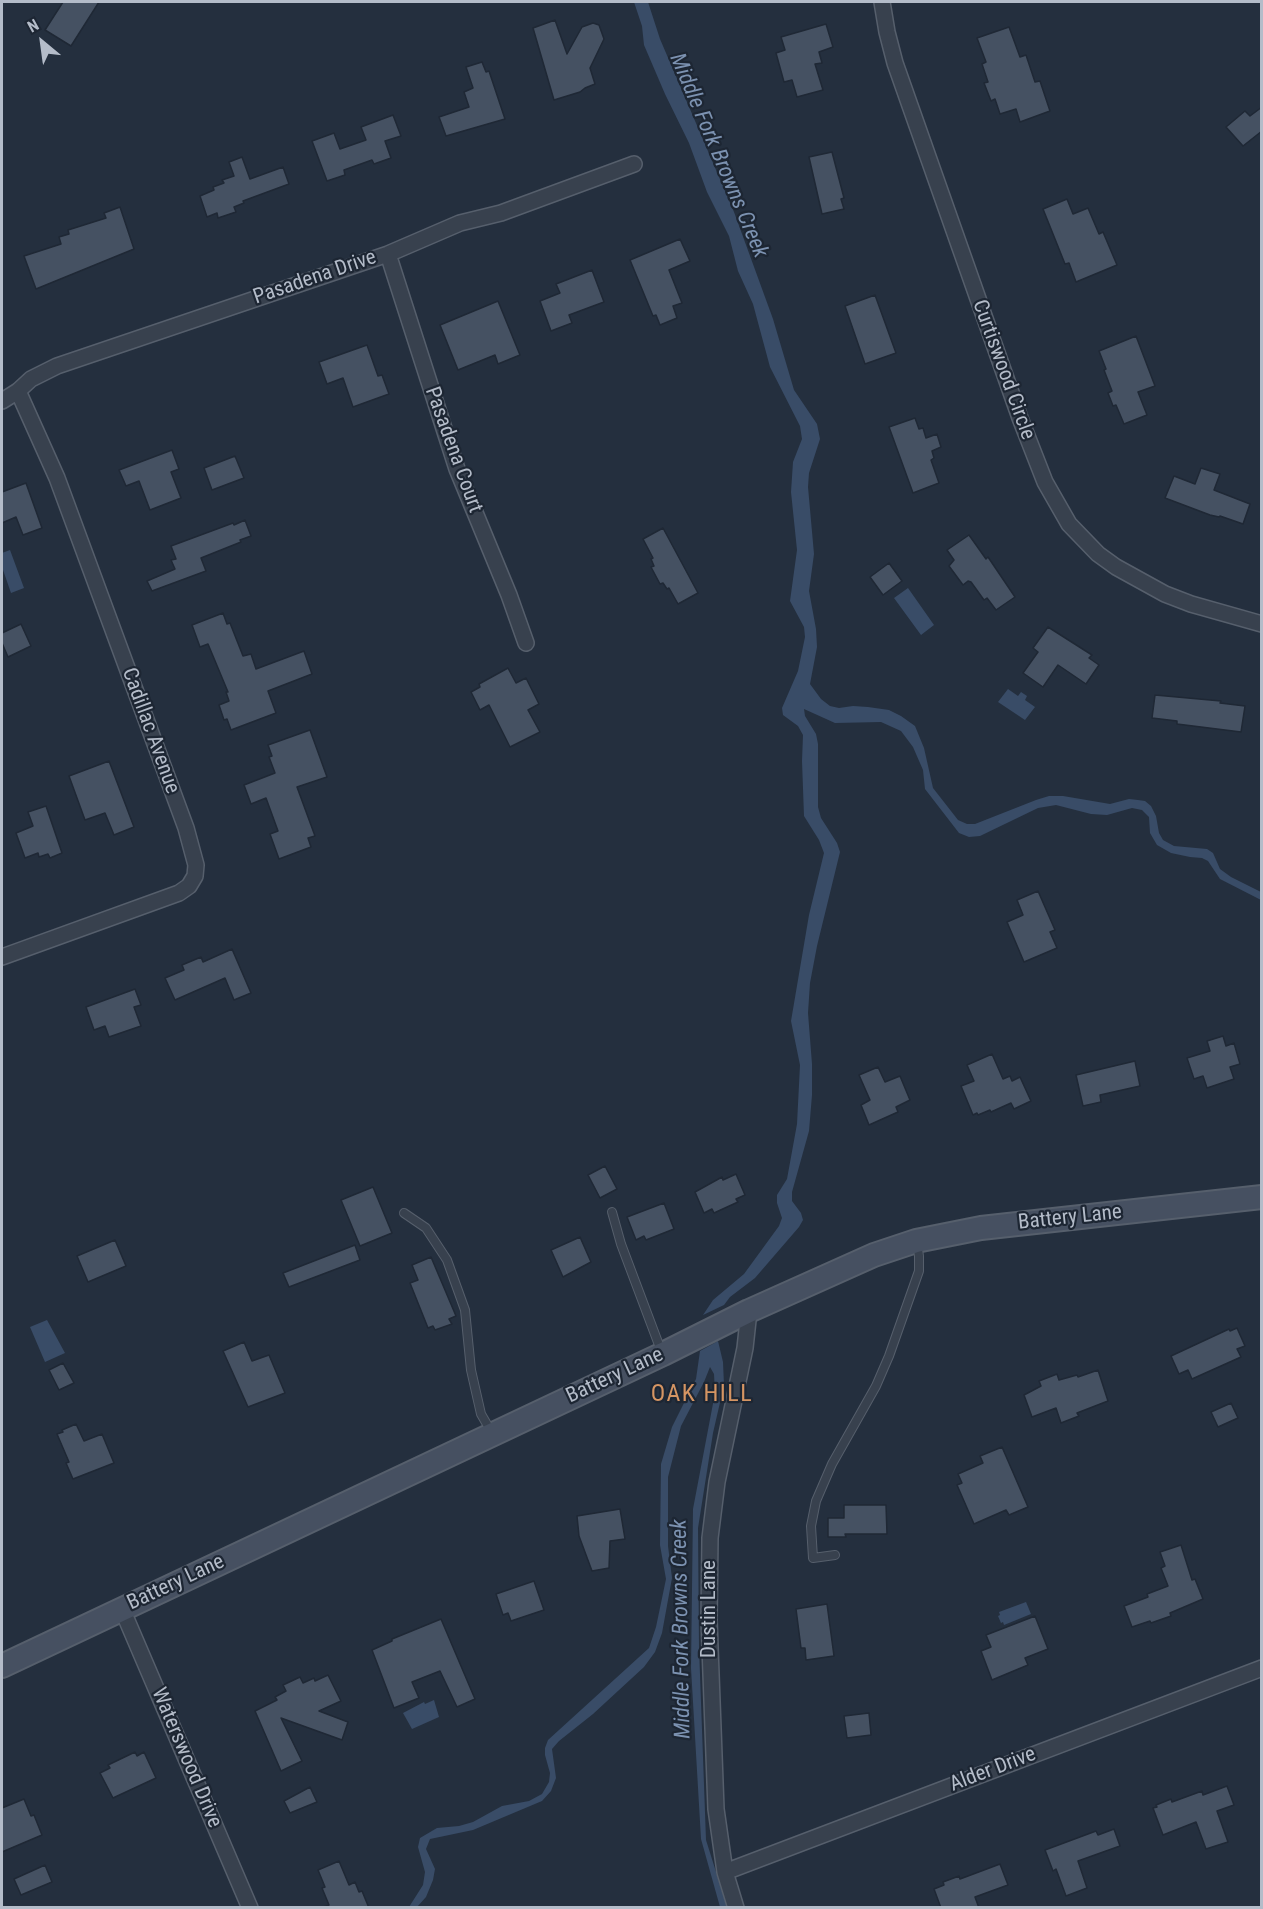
<!DOCTYPE html>
<html>
<head>
<meta charset="utf-8">
<style>
  body { margin:0 }
  #map { position:relative; width:1263px; height:1909px; overflow:hidden; background:#242f3e; font-family:"Roboto Condensed",sans-serif }
  canvas { display:block }
  .frame { position:absolute; inset:0; border:3px solid #b4bcc9; pointer-events:none }
  .north { position:absolute; left:12px; top:12px; width:60px; height:60px; -webkit-text-stroke:4px #1d2633; paint-order:stroke; rotate:331deg; font-size:16px; font-weight:700; line-height:24px; text-align:center; color:#b4bcc9 }
  .north::after { content:''; display:block; margin:auto; width:21px; height:27px; background:#b4bcc9; clip-path:polygon(50% 0,100% 100%,50% 72%,0 100%) }
</style>
</head>
<body>
<div id="map">
<canvas width="1263" height="1909"></canvas>
<div class="frame"></div>
<div class="north">N</div>
</div>
<script>
const g = document.querySelector('canvas').getContext('2d');
g.lineJoin = 'round';
function fill(path, color) { g.fillStyle = color; g.fill(path, 'evenodd'); }
const toPath = rows => new Path2D(rows.map(r => 'M' + r).join(''));
function stroke(path, color, width, dash) { g.strokeStyle = color; g.lineWidth = width; g.lineCap = dash ? 'butt' : 'round'; g.setLineDash(dash || []); g.stroke(path); }
function drawText(font, color, halo, rows, align = 'center') {
  g.font = font + ' "Roboto Condensed",sans-serif'; g.lineWidth = 4.5; g.setLineDash([]); g.textBaseline = 'middle'; g.strokeStyle = halo; g.fillStyle = color; for (const [text, x, y, turn = 0] of rows) {
    g.save(); g.translate(x, y); g.rotate((+turn || 0) * Math.PI / 180); g.textAlign = isNaN(turn) ? turn : align; if (halo) g.strokeText(text, 0, 0); g.fillText(text, 0, 0); g.restore();
  }
}
fill(toPath([
  [634,2,648,2,660,39,734,212,773,319,794,390,817,424,820,439,809,473,808,487,814,554,809,591,816,629,817,647,810,684,821,699,830,706,839,708,853,706,868,707,889,710,901,716,915,726,924,748,933,788,958,820,967,824,975,824,1036,800,1049,796,1063,796,1110,804,1129,799,1138,800,1145,801,1151,806,1156,816,1159,833,1163,840,1174,846,1207,849,1213,853,1220,869,1231,877,1261,892,1261,900,1220,879,1208,861,1202,858,1190,857,1171,853,1157,845,1150,833,1149,817,1142,810,1132,808,1107,815,1091,814,1056,805,1038,808,980,836,969,837,959,833,925,789,923,770,913,747,901,731,881,722,835,723,804,709,805,716,816,734,818,744,818,807,821,818,837,843,840,852,817,946,810,983,808,1013,812,1064,812,1095,809,1131,792,1192,792,1201,801,1213,803,1220,799,1227,755,1278,730,1297,724,1305,703,1315,713,1300,744,1274,779,1226,782,1218,777,1203,777,1195,787,1179,797,1124,800,1065,791,1021,809,915,824,853,819,840,804,816,802,761,803,735,798,726,783,715,782,708,798,671,805,637,804,627,790,601,797,550,791,492,793,462,802,439,800,426,770,367,753,304,738,271,729,236,707,192,689,143,665,94,644,45,642,26],
  [10,550,24,588,11,593,2,567,2,553],
  [908,588,934,625,921,635,894,598],
  [1008,689,1018,696,1021,692,1027,696,1025,700,1035,707,1025,720,998,702],
  [47,1320,65,1353,45,1362,30,1327],
  [718,1341,723,1362,724,1385,713,1433,698,1528,699,1647,706,1840,727,1907,720,1907,701,1839,691,1668,693,1509,715,1393,714,1374,710,1367,704,1382,681,1426,668,1477,668,1546,672,1578,662,1633,655,1652,644,1667,593,1714,559,1741,552,1749,556,1778,551,1791,542,1801,473,1830,430,1839,426,1849,435,1869,433,1880,426,1897,417,1907,409,1907,423,1885,425,1872,418,1847,420,1838,437,1828,459,1826,473,1822,502,1806,529,1801,542,1794,549,1782,550,1773,545,1755,545,1748,548,1740,649,1648,656,1627,666,1579,660,1545,661,1464,672,1427,696,1379,700,1351],
  [1026,1602,1031,1614,1004,1625,1003,1622,1001,1623,998,1616,1000,1615,999,1612],
  [434,1700,439,1717,412,1729,403,1713,424,1702,425,1704]
]), '#394c67');
const building = toPath([
  [63,2,99,2,71,46,45,30,63,2],
  [555,20,567,54,582,27,593,23,599,25,604,39,590,68,595,84,585,88,580,92,554,100,533,28,555,20],
  [826,24,833,47,819,52,822,63,815,64,823,90,797,97,792,80,784,82,776,53,785,50,781,37,826,24],
  [1009,27,1020,57,1026,55,1035,82,1040,81,1050,111,1020,122,1016,109,1000,114,995,99,991,101,984,83,988,82,982,64,986,62,977,38,1009,27],
  [482,62,486,72,489,71,505,119,446,136,439,117,469,107,464,92,473,88,466,67,482,62],
  [1262,107,1262,131,1243,146,1226,127,1245,111,1250,116,1262,107],
  [393,115,401,136,385,141,391,158,374,164,372,160,344,170,345,175,327,181,312,141,334,133,340,149,366,140,361,127,393,115],
  [832,152,844,198,841,199,844,209,822,214,809,157,832,152],
  [242,157,250,179,283,167,289,184,243,201,244,203,234,207,236,212,218,218,217,213,207,217,200,196,214,190,213,187,224,183,222,180,234,176,229,162,242,157],
  [1067,199,1073,214,1088,208,1099,234,1103,232,1117,265,1076,282,1069,263,1065,264,1043,209,1067,199],
  [120,207,134,249,36,289,24,256,61,244,59,237,69,234,68,230,106,218,104,213,120,207],
  [680,239,690,261,669,270,682,303,673,306,677,318,660,325,656,315,653,316,630,260,680,239],
  [592,270,604,302,569,315,572,323,551,331,540,301,560,293,556,284,592,270],
  [875,295,896,353,865,364,845,306,875,295],
  [498,301,520,355,498,364,495,355,458,370,440,325,498,301],
  [1136,336,1155,386,1138,392,1147,415,1124,424,1116,405,1113,406,1108,393,1112,391,1104,370,1106,369,1099,351,1136,336],
  [367,345,378,376,382,375,389,394,353,407,343,378,327,384,319,362,367,345],
  [915,418,919,429,923,428,926,438,937,434,941,447,932,451,934,458,931,460,939,483,913,493,889,427,915,418],
  [172,450,179,469,171,472,181,498,150,510,139,481,126,486,119,470,172,450],
  [235,456,244,478,212,490,204,468,235,456],
  [1201,468,1220,474,1214,490,1250,504,1243,524,1220,516,1219,517,1210,515,1165,498,1174,476,1195,484,1201,468],
  [26,483,42,528,23,535,16,517,2,523,2,492,26,483],
  [245,520,251,536,240,540,241,542,201,558,206,571,152,591,147,581,175,569,171,560,176,559,171,546,233,523,234,525,245,520],
  [663,528,698,593,678,604,669,588,667,589,663,583,660,584,651,567,654,566,651,559,653,558,643,539,663,528],
  [969,535,986,559,988,557,1015,597,996,610,987,598,984,600,971,582,968,581,963,585,949,566,954,560,947,550,969,535],
  [889,563,902,581,883,595,870,577,889,563],
  [223,613,227,624,230,623,243,656,251,654,256,669,304,651,312,674,268,691,276,713,231,730,227,719,224,720,219,705,229,701,226,692,228,692,208,644,200,647,192,625,223,613],
  [21,624,31,646,8,657,2,643,2,633,21,624],
  [1048,627,1092,655,1089,658,1099,665,1086,684,1058,665,1043,687,1023,673,1038,652,1033,648,1048,627],
  [508,668,516,683,526,678,539,704,528,710,540,732,510,747,489,705,480,710,471,692,480,687,479,684,508,668],
  [1155,695,1221,701,1220,703,1245,706,1241,732,1177,724,1177,721,1152,718,1155,695],
  [310,730,327,777,297,787,315,836,308,838,311,847,279,859,270,834,278,831,266,798,251,804,244,785,275,773,269,757,272,756,268,745,310,730],
  [109,761,134,827,114,835,105,813,85,820,69,776,109,761],
  [46,806,62,853,50,858,48,854,39,857,38,853,25,858,16,833,33,826,28,812,46,806],
  [1038,891,1055,930,1050,932,1057,948,1024,962,1007,922,1023,915,1017,900,1038,891],
  [232,949,251,993,234,1000,225,978,175,1000,165,978,184,970,182,965,201,957,203,962,232,949],
  [135,989,141,1005,134,1007,141,1026,109,1037,105,1026,94,1030,86,1007,135,989],
  [1223,1036,1226,1046,1234,1043,1240,1064,1230,1067,1234,1079,1207,1088,1203,1076,1194,1079,1187,1058,1210,1051,1207,1041,1223,1036],
  [992,1054,1003,1079,1010,1076,1012,1081,1020,1077,1031,1101,1014,1109,1011,1103,991,1112,990,1110,978,1115,977,1113,973,1115,961,1086,974,1081,967,1065,992,1054],
  [1135,1061,1140,1086,1100,1095,1101,1102,1083,1106,1076,1075,1135,1061],
  [878,1067,885,1082,900,1076,910,1100,896,1107,898,1112,869,1125,861,1105,870,1100,859,1075,878,1067],
  [605,1166,617,1189,600,1198,588,1175,605,1166],
  [736,1174,745,1195,736,1199,738,1202,714,1213,712,1209,704,1213,695,1192,722,1177,723,1180,736,1174],
  [373,1187,392,1233,360,1246,341,1200,373,1187],
  [664,1203,674,1229,646,1240,644,1236,636,1240,627,1217,664,1203],
  [580,1237,591,1262,563,1277,551,1250,580,1237],
  [115,1240,126,1266,88,1282,77,1256,115,1240],
  [355,1245,360,1260,289,1287,283,1273,355,1245],
  [431,1257,456,1316,449,1319,452,1324,435,1330,433,1326,428,1328,410,1283,418,1280,412,1265,431,1257],
  [1237,1328,1245,1346,1237,1349,1241,1357,1192,1379,1188,1370,1179,1374,1171,1356,1229,1329,1230,1331,1237,1328],
  [244,1342,252,1361,269,1355,285,1393,248,1407,223,1351,244,1342],
  [63,1363,74,1383,59,1390,49,1370,63,1363],
  [1098,1370,1108,1401,1077,1413,1079,1416,1061,1423,1056,1408,1032,1417,1024,1395,1041,1386,1039,1381,1057,1374,1059,1380,1077,1375,1078,1377,1098,1370],
  [1231,1403,1238,1418,1218,1427,1211,1412,1231,1403],
  [76,1424,84,1441,102,1434,114,1463,73,1479,66,1463,69,1462,57,1434,63,1432,62,1430,76,1424],
  [1002,1447,1028,1507,1009,1515,1006,1510,974,1524,957,1485,962,1483,958,1474,983,1463,980,1456,1002,1447],
  [844,1505,886,1505,887,1534,845,1534,846,1537,828,1537,828,1518,844,1518,844,1505],
  [620,1509,625,1539,610,1541,609,1568,592,1571,579,1536,577,1516,620,1509],
  [1181,1545,1192,1580,1195,1579,1203,1599,1170,1613,1171,1616,1151,1623,1150,1621,1132,1627,1124,1606,1148,1597,1147,1594,1168,1586,1161,1568,1165,1566,1160,1552,1181,1545],
  [534,1581,544,1610,511,1621,508,1613,503,1615,496,1594,534,1581],
  [827,1604,834,1656,806,1660,805,1648,801,1648,796,1609,827,1604],
  [1035,1616,1048,1649,1025,1658,1028,1665,992,1680,981,1651,991,1647,986,1635,1035,1616],
  [441,1619,475,1699,457,1707,440,1671,412,1682,419,1698,394,1708,372,1650,392,1641,392,1639,441,1619],
  [328,1675,341,1701,319,1711,348,1722,342,1740,281,1718,302,1761,281,1771,255,1711,277,1700,275,1697,286,1691,283,1685,300,1677,303,1683,314,1678,315,1681,328,1675],
  [869,1713,871,1735,847,1738,844,1716,869,1713],
  [135,1752,137,1756,144,1752,156,1778,113,1798,100,1773,110,1768,108,1765,135,1752],
  [1227,1786,1234,1805,1217,1811,1228,1842,1206,1849,1196,1822,1163,1835,1153,1808,1157,1807,1156,1805,1171,1799,1172,1802,1202,1791,1203,1795,1227,1786],
  [310,1787,317,1802,290,1813,284,1801,310,1787],
  [24,1799,31,1816,34,1815,42,1835,2,1852,2,1808,24,1799],
  [1114,1829,1120,1846,1078,1861,1087,1888,1066,1896,1056,1869,1053,1871,1045,1850,1096,1831,1098,1835,1114,1829],
  [339,1861,349,1885,355,1882,359,1892,362,1891,369,1908,324,1907,329,1905,322,1888,325,1887,318,1870,339,1861],
  [1000,1864,1008,1885,975,1897,979,1908,941,1908,934,1889,944,1885,943,1882,959,1876,960,1879,1000,1864],
  [45,1865,52,1882,21,1895,14,1879,45,1865]
]);
fill(building, '#455162');
stroke(building, '#1f2835', 1.5);
const service = toPath([
  [612,1212,621,1244,662,1353],
  [404,1213,426,1228,447,1260,465,1310,471,1370,481,1414,492,1433],
  [835,1555,813,1558,811,1526,816,1501,832,1464,876,1386,889,1356,919,1271,919,1256,917,1243]
]);
const minor = toPath([
  [882,2,887,32,895,63,1020,418,1045,482,1069,524,1098,554,1116,567,1165,594,1191,604,1262,624],
  [388,254,457,469,509,595,526,643],
  [2,401,18,391,31,379,57,366,388,254,460,223,501,213,634,164],
  [2,957,179,893,189,886,195,876,196,865,186,828,57,478,18,391],
  [122,1609,250,1908],
  [725,1872,1262,1668],
  [736,1908,725,1872,716,1809,709,1620,710,1538,717,1482,745,1348,749,1311]
]);
const secondary = toPath([
  [2,1666,663,1354,749,1311,874,1255,916,1241,981,1228,1262,1197]
]);
stroke(service, '#565f6c', 10);
stroke(minor, '#565f6c', 18);
stroke(secondary, '#565f6c', 26);
stroke(service, '#38414e', 8);
stroke(minor, '#38414e', 15);
stroke(secondary, '#465061', 22);
drawText('21px', '#b4bcc9', '#1d2633', [
  ["Pasadena Drive",315,278,-19],
  ["Curtiswood Circle",1003,370,70],
  ["Pasadena Court",453,450,70],
  ["Cadillac Avenue",150,731,70],
  ["Battery Lane",1070,1218,-6],
  ["Battery Lane",615,1376,-25],
  ["Battery Lane",176,1583,-25],
  ["Dustin Lane",710,1609,-90],
  ["Waterswood Drive",186,1758,67],
  ["Alder Drive",993,1770,-21]
]);
drawText('italic 22px', '#7c92b1', '#1d2633', [
  ["Middle Fork Browns Creek",718,156,67],
  ["Middle Fork Browns Creek",682,1629,-91]
]);
g.letterSpacing = '1.5px';
drawText('24px', '#d59563', '#1d2633', [
  ["OAK HILL",702,1395]
]);
g.letterSpacing = '0px';
</script>
</body>
</html>
